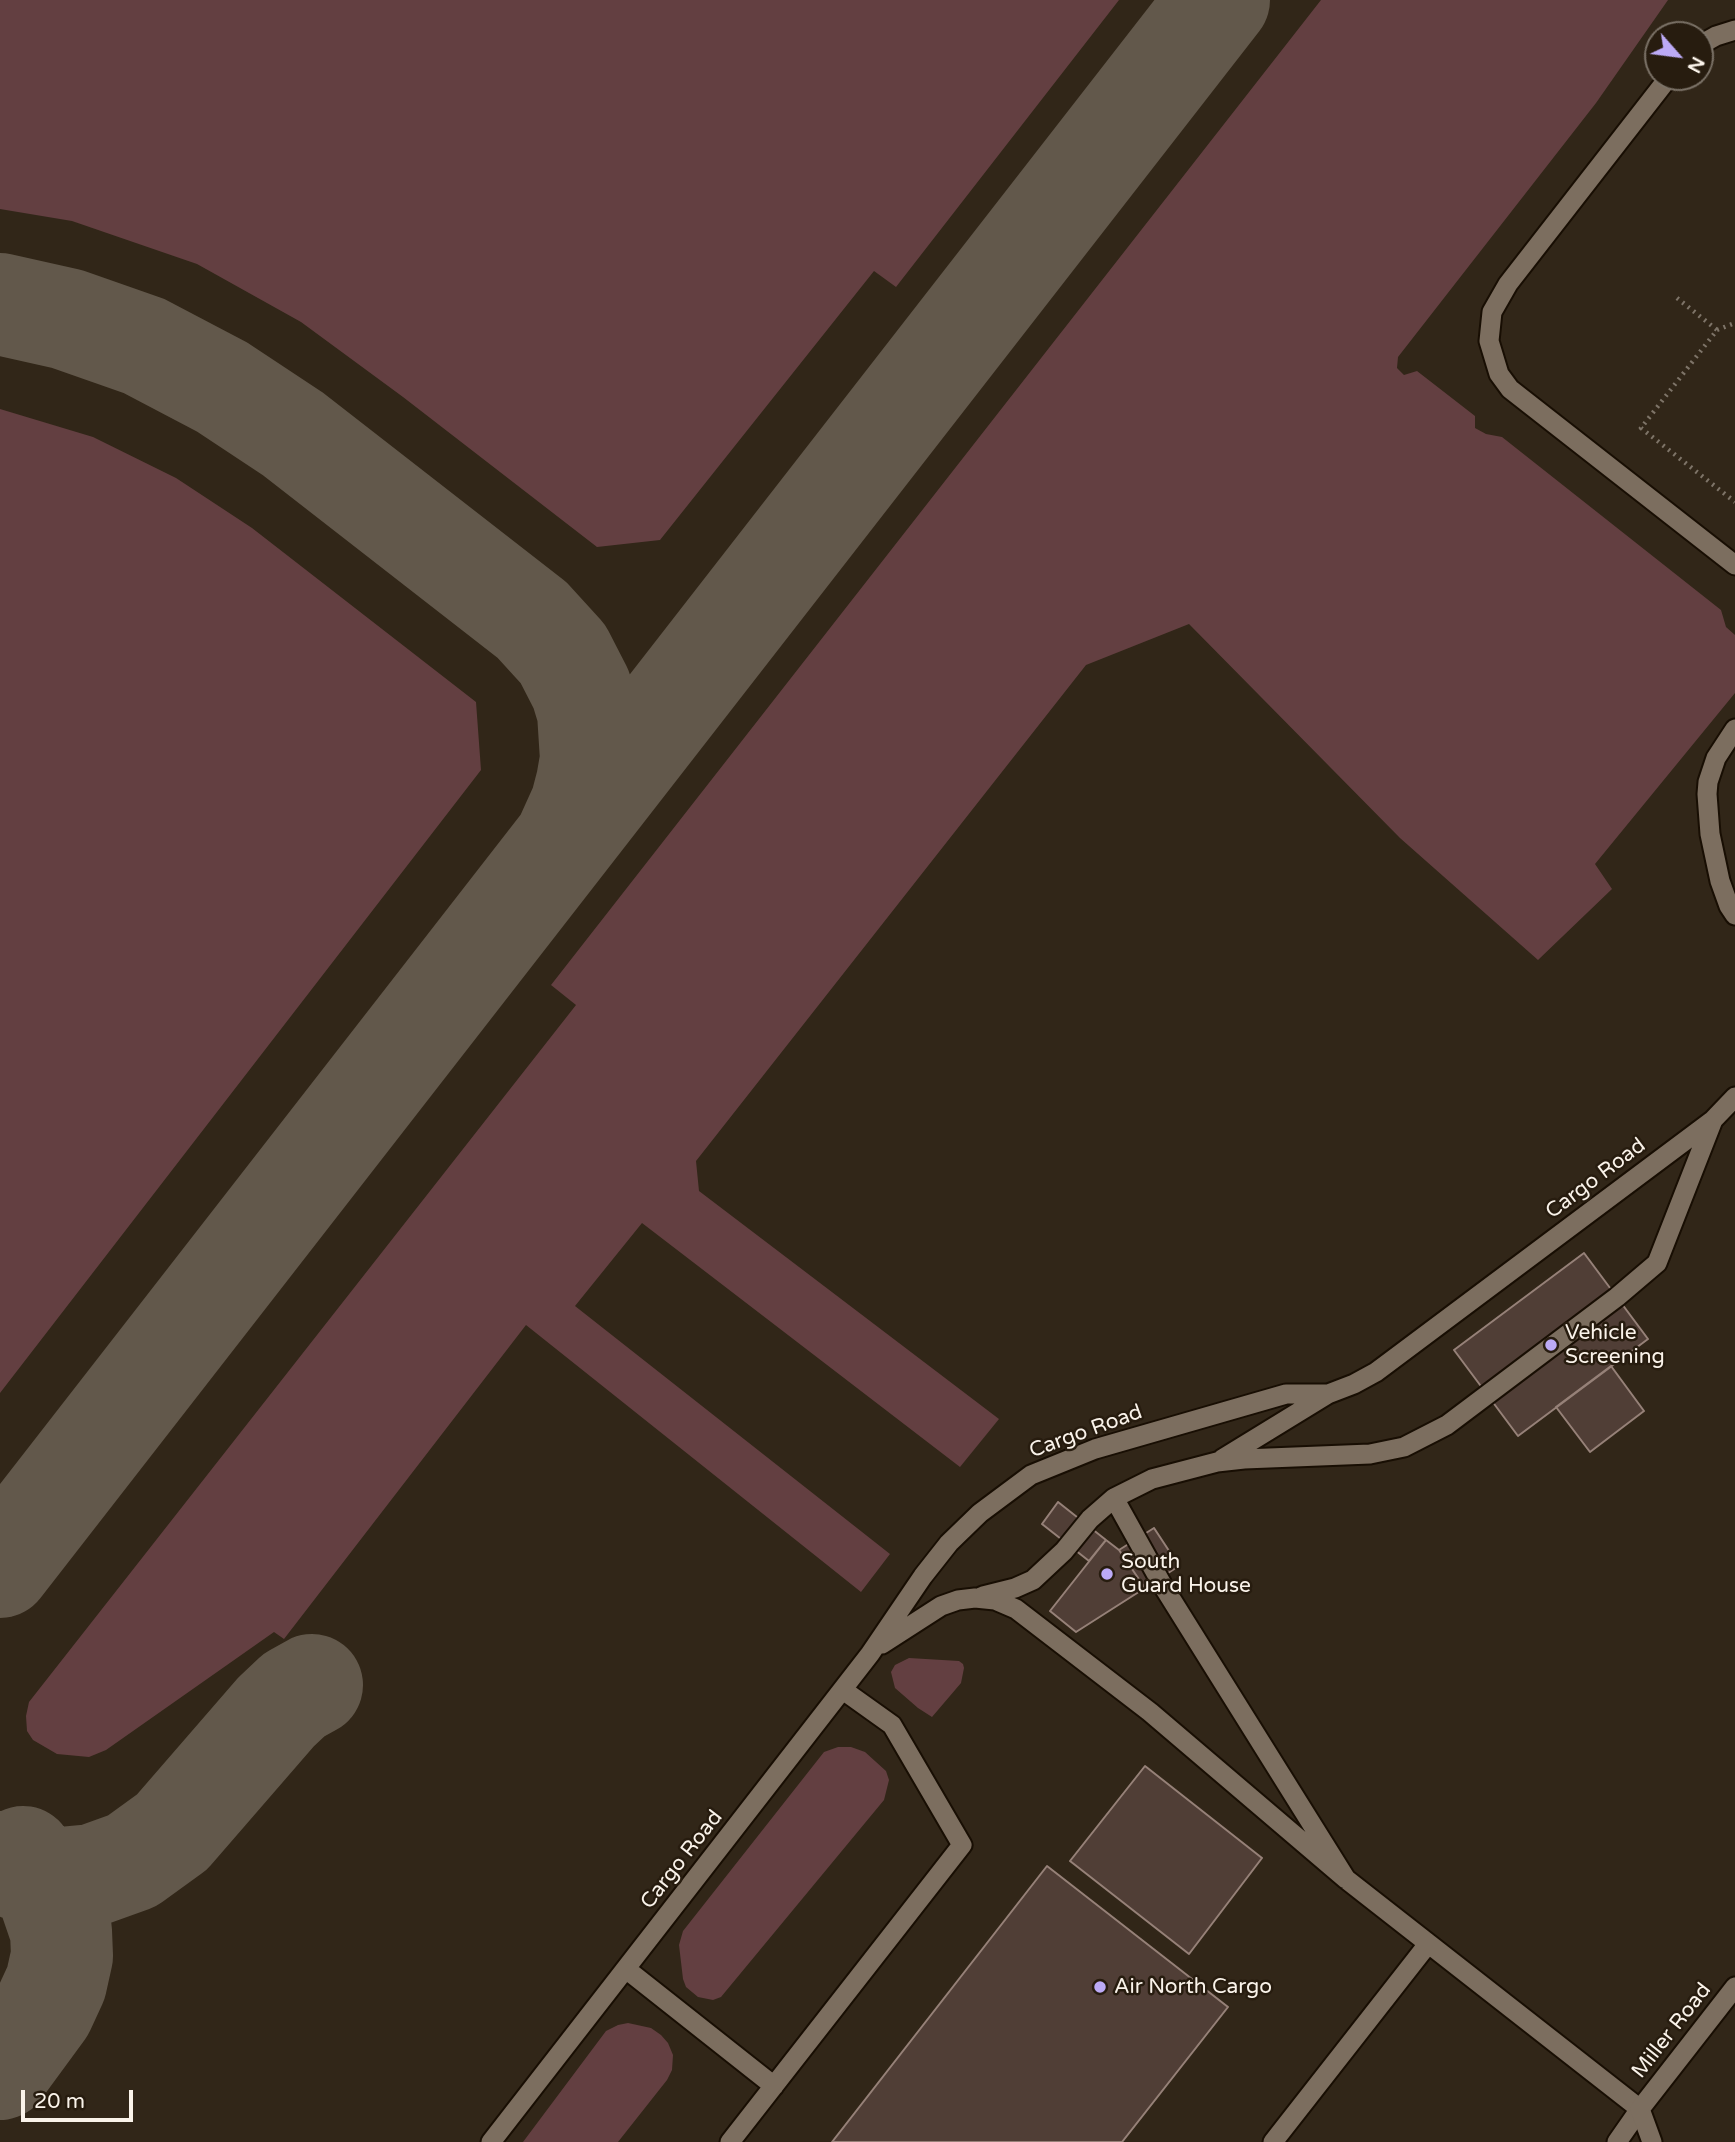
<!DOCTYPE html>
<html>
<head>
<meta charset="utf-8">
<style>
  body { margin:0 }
  #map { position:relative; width:1735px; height:2142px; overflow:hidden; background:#312618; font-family:"Varela Round",sans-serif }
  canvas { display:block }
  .north { position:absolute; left:1644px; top:21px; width:70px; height:70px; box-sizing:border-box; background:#271c0f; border:2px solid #7b7267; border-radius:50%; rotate:118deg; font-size:19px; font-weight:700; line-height:28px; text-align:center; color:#faf3ea }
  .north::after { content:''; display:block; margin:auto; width:24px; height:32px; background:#bcaaf6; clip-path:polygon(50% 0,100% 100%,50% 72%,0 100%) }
  .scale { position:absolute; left:21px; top:2090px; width:112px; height:32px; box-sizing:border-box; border:4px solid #faf3ea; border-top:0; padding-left:9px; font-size:21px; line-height:24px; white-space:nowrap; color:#faf3ea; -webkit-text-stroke:5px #271c0f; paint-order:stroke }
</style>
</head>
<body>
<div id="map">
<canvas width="1735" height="2142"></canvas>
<div class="north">N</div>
<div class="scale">20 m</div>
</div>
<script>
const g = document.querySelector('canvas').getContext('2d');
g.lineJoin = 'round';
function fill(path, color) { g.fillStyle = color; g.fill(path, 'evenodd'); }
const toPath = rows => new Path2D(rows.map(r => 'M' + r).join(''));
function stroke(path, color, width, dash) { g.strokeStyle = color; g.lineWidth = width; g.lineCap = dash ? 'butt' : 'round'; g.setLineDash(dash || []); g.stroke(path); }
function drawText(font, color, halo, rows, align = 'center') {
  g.font = font + ' "Varela Round",sans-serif'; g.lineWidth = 5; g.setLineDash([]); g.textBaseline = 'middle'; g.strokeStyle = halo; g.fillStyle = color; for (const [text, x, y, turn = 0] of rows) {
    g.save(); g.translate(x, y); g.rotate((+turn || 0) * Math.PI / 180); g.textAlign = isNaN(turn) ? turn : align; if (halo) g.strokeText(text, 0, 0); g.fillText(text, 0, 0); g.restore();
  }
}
fill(toPath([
  [0,0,1119,0,896,287,874,271,660,540,597,547,403,397,301,322,197,264,72,221,0,209],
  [1321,0,1668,0,1596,103,1398,357,1397,368,1404,375,1417,371,1475,416,1475,428,1486,434,1502,437,1721,610,1726,627,1735,635,1735,693,1595,864,1612,889,1538,960,1400,838,1189,624,1086,665,696,1161,699,1191,999,1419,960,1467,642,1223,575,1306,890,1554,861,1592,526,1325,284,1639,274,1632,106,1750,89,1757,57,1754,33,1740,27,1731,26,1716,29,1702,576,1005,551,985],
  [0,409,93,437,176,478,252,528,476,702,481,770,0,1393],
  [909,1658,959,1661,963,1664,964,1668,961,1683,932,1717,918,1708,895,1688,891,1672,895,1665],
  [838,1747,851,1747,865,1752,886,1771,889,1780,884,1800,721,1997,713,2000,698,1997,686,1987,683,1979,679,1945,683,1931,824,1752],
  [628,2023,651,2028,661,2035,668,2043,673,2055,672,2070,667,2080,618,2142,523,2142,606,2031,618,2025]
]), '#633f41');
stroke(toPath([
  [0,304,67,319,144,346,222,387,293,434,532,620,563,654,581,689,588,712,591,759,587,782,581,805,567,836],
  [0,1567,1219,0],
  [0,1862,28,1873,61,1878,93,1875,132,1861,172,1832,276,1712,294,1695,312,1685],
  [0,2069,44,2009,56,1983,62,1956,61,1931,47,1890,23,1857]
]), '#62584b', 102);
const building = toPath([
  [1584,1253,1648,1339,1518,1436,1454,1350,1584,1253],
  [1611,1366,1644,1411,1590,1452,1556,1407,1611,1366],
  [1058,1502,1106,1540,1089,1561,1042,1524,1058,1502],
  [1154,1528,1179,1566,1145,1588,1119,1550,1154,1528],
  [1106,1540,1119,1550,1145,1588,1076,1632,1050,1611,1106,1540],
  [1145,1766,1262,1858,1189,1954,1070,1861,1145,1766],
  [1047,1866,1228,2007,1122,2142,832,2142,1047,1866]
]);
fill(building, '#503e36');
stroke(building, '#968178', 2);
const service = toPath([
  [1700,45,1716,36,1735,30],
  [1669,77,1508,284,1492,312,1489,341,1499,374,1510,389,1735,565],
  [1735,729,1716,758,1708,782,1707,794,1710,834,1720,881,1729,906,1735,915],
  [1222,1459,1328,1394],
  [983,1596,1015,1588,1033,1580,1064,1551,1090,1519,1114,1498],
  [882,1644,941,1606,958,1600,975,1598,995,1600,1016,1609,1150,1712,1346,1879,1640,2109,1617,2142],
  [1346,1879,1163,1586,1114,1498,1152,1479,1217,1462,1244,1459,1370,1454,1404,1447,1447,1425,1617,1297,1657,1263,1713,1120,1735,1097],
  [626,1969,774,2086],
  [491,2142,870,1654,923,1576,949,1543,980,1513,1031,1475,1095,1449,1286,1394,1328,1394,1354,1384,1376,1372,1713,1120],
  [730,2142,962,1845,892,1725,843,1690],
  [1273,2142,1428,1944]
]);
const minor = toPath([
  [1652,2142,1640,2109,1735,1987]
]);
stroke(service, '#180e03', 23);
stroke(minor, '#180e03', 23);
stroke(toPath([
  [1677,298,1717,330,1641,428,1735,502],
  [1717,330,1735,323]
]), '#7e7468', 4.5, [2, 5]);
stroke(service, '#7c6e5f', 19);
stroke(minor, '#7c6e5f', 19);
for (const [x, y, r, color] of [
  [1551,1345,7,"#bcaaf6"],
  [1107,1574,7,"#bcaaf6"],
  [1100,1987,7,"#bcaaf6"]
]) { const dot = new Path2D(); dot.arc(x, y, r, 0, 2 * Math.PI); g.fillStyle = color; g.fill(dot); stroke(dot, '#271c0f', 2.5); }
drawText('21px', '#faf3ea', '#271c0f', [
  ["Cargo Road",1596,1179,-37],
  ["Cargo Road",1086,1432,-20],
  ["Cargo Road",682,1860,-52],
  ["Miller Road",1672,2031,-52]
]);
drawText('21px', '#faf3ea', '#271c0f', [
  ["Vehicle",1565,1333],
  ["Screening",1565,1357],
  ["South",1121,1562],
  ["Guard House",1121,1586],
  ["Air North Cargo",1114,1987]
], 'left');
</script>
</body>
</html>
